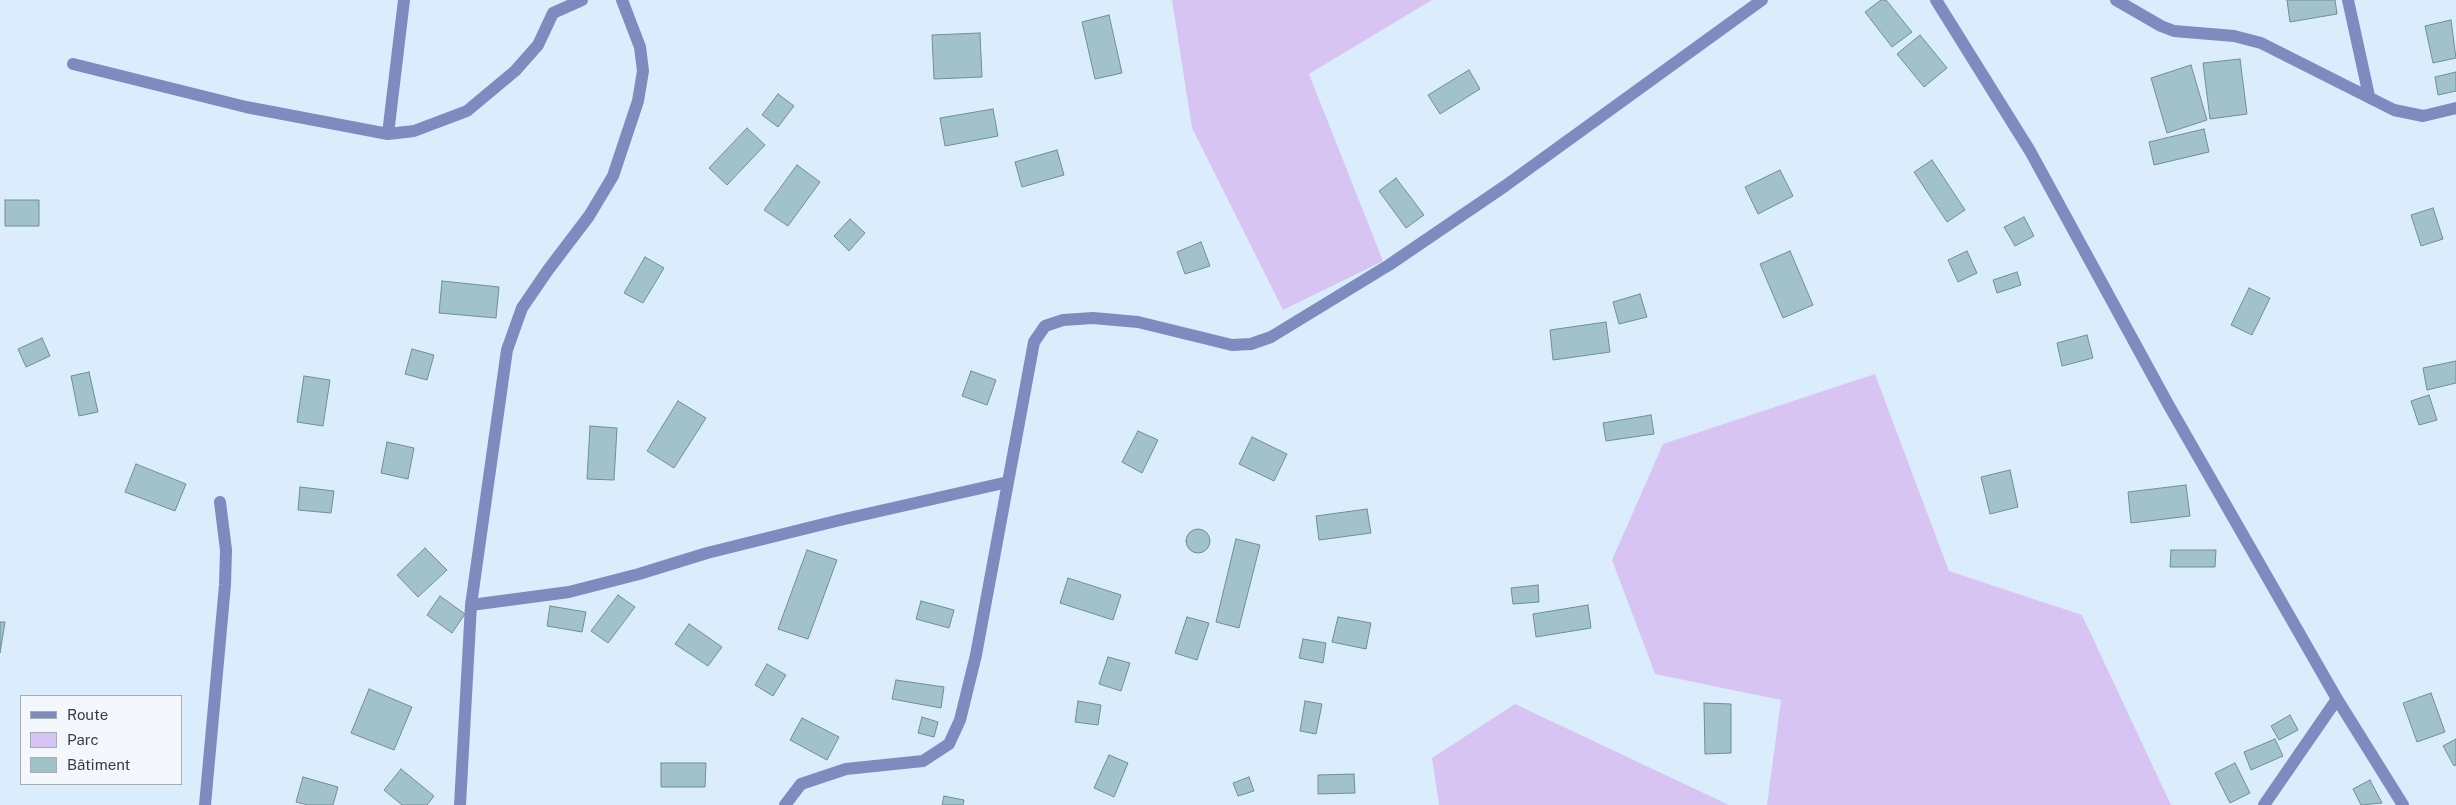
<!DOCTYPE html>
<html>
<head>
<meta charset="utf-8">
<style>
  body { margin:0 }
  #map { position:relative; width:2456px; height:805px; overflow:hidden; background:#dbedfd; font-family:"Public Sans",sans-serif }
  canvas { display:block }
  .legend { position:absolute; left:20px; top:695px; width:162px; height:90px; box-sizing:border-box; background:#f4f8fc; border:1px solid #a7adb2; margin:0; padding:6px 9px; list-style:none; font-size:15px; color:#343d44 }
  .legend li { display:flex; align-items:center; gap:10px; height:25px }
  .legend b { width:25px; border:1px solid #a7adb2 }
</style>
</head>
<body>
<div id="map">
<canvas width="2456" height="805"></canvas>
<ul class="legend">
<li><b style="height:6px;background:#7e8bbe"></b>Route</li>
<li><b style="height:14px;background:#d8c4f3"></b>Parc</li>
<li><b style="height:14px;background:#a2c2ca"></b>Bâtiment</li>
</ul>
</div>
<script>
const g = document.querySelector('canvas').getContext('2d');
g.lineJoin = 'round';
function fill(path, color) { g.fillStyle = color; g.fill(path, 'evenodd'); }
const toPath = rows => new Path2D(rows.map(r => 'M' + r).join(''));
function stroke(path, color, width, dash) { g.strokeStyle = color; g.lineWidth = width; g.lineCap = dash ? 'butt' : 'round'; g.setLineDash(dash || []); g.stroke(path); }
fill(toPath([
  [1172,0,1432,0,1309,74,1383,261,1283,310,1192,128],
  [1875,374,1949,571,2082,615,2171,805,1767,805,1781,700,1655,674,1612,560,1663,444],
  [1515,704,1729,805,1439,805,1432,758]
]), '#d8c4f3');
const building = toPath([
  [1881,0,1886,0,1912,32,1892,47,1865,12,1881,0],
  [2287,0,2335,0,2337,14,2290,22,2287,0],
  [1109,15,1122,73,1095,79,1082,22,1109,15],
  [2451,20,2456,58,2433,63,2425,26,2451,20],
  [980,33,982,77,934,79,932,35,980,33],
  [1920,35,1947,68,1924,87,1897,54,1920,35],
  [2240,59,2247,114,2210,119,2203,63,2240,59],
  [2191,65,2207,120,2167,133,2151,78,2191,65],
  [1469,70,1480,89,1440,114,1428,95,1469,70],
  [2456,72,2456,91,2438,95,2435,77,2456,72],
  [778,94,794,106,778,127,762,115,778,94],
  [993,109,998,136,945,146,940,118,993,109],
  [747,128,765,145,727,185,709,168,747,128],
  [2204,129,2209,152,2154,165,2149,142,2204,129],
  [1057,150,1064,175,1022,187,1015,162,1057,150],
  [1932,160,1965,210,1947,222,1914,172,1932,160],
  [797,165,820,182,788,226,764,210,797,165],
  [1780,170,1793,196,1758,214,1745,187,1780,170],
  [1396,178,1424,215,1406,228,1379,191,1396,178],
  [5,200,39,200,39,226,5,226,5,200],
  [2433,208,2443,239,2421,246,2411,215,2433,208],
  [2024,217,2034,236,2015,246,2004,227,2024,217],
  [850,219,865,233,849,251,834,236,850,219],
  [1201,242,1210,266,1185,274,1177,252,1201,242],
  [1790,251,1813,305,1783,318,1760,264,1790,251],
  [1967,251,1977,273,1958,282,1948,260,1967,251],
  [645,257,664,268,643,303,624,293,645,257],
  [2017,272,2021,285,1997,293,1993,280,2017,272],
  [442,281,499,287,496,318,439,313,442,281],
  [2249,288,2270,298,2252,335,2231,325,2249,288],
  [1640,294,1647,317,1619,324,1613,302,1640,294],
  [1606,322,1610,352,1553,360,1550,330,1606,322],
  [2087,335,2093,358,2062,366,2057,343,2087,335],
  [42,338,50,356,26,367,18,349,42,338],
  [412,349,434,355,427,380,405,374,412,349],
  [2456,361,2456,383,2427,390,2423,368,2456,361],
  [971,371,996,380,987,405,962,396,971,371],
  [89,372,98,412,79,416,71,376,89,372],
  [304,376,330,380,323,426,297,422,304,376],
  [2429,395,2437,420,2419,425,2411,401,2429,395],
  [678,401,706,418,674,468,647,451,678,401],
  [1651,415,1654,434,1606,441,1603,423,1651,415],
  [590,426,617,428,614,480,587,479,590,426],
  [1138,431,1158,440,1142,473,1122,462,1138,431],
  [1252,437,1287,454,1274,481,1239,464,1252,437],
  [387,442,414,448,408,479,381,473,387,442],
  [136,464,186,484,175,511,125,492,136,464],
  [2010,470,2018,507,1990,514,1981,477,2010,470],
  [2186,485,2190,516,2131,523,2128,492,2186,485],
  [300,487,334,491,331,513,298,510,300,487],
  [1367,509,1371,533,1319,540,1316,516,1367,509],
  '1186 541a12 12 0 1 1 24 0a12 12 0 1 1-24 0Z',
  [1236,539,1260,545,1239,628,1216,622,1236,539],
  [425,548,447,570,418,597,397,575,425,548],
  [807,550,837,560,808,639,778,629,807,550],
  [2171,550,2216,550,2215,567,2170,567,2171,550],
  [1068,578,1121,595,1113,620,1060,603,1068,578],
  [1538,585,1539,602,1513,604,1511,588,1538,585],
  [618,595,635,607,608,643,591,631,618,595],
  [440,596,465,614,452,633,427,615,440,596],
  [921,601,954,610,949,628,916,619,921,601],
  [1588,605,1591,628,1536,637,1533,614,1588,605],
  [550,606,586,612,582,632,547,626,550,606],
  [1187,617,1209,623,1197,660,1175,653,1187,617],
  [1338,617,1371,623,1366,649,1332,642,1338,617],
  [0,622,5,622,0,653,0,622],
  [689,624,722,647,708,666,675,644,689,624],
  [1303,639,1326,643,1323,663,1299,658,1303,639],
  [1108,657,1130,663,1121,691,1099,684,1108,657],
  [767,664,786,675,773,696,755,685,767,664],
  [896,680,944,687,941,708,892,699,896,680],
  [369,689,412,707,394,750,351,733,369,689],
  [2431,693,2445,732,2417,742,2403,703,2431,693],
  [1078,701,1101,705,1098,725,1075,722,1078,701],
  [1305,701,1322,704,1316,734,1300,731,1305,701],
  [1704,703,1731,704,1731,753,1705,754,1704,703],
  [2290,715,2298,730,2279,740,2271,726,2290,715],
  [922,717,938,722,934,737,918,733,922,717],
  [802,718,839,737,827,760,790,740,802,718],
  [2275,739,2283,756,2251,770,2244,752,2275,739],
  [2456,739,2456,765,2454,766,2443,746,2456,739],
  [1109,755,1128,763,1114,797,1094,788,1109,755],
  [661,763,706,763,705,787,661,787,661,763],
  [2235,763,2250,793,2230,803,2215,773,2235,763],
  [401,769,434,796,427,805,402,805,384,790,401,769],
  [1354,774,1355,793,1318,794,1318,775,1354,774],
  [303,777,338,787,333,805,308,805,296,802,303,777],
  [1249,777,1254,791,1238,796,1233,783,1249,777],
  [2370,780,2382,803,2361,805,2353,789,2370,780],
  [944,796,964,800,963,805,942,805,944,796]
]);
fill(building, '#a2c2ca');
stroke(building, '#6f8e95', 1);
stroke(toPath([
  [1936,0,2030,151,2168,404,2337,699,2403,805],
  [2116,0,2161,26,2174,31,2234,36,2261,43,2394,110,2423,116,2456,108],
  [2348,0,2369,96],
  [73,64,246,107,388,134,414,131,467,111,515,71,538,45,553,13,582,0],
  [388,134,404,0],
  [471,605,569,592,639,574,707,553,840,520,1008,482],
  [205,805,225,585,226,550,220,502],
  [460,805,471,605,507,350,522,308,548,270,589,216,613,176,638,101,643,71,640,47,622,0],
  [785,805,801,784,846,769,923,761,949,744,960,720,976,655,1034,342,1045,326,1063,320,1093,318,1138,322,1232,345,1251,344,1271,337,1389,265,1505,186,1762,0],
  [2264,805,2337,699]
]), '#7e8bbe', 12);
</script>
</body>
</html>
